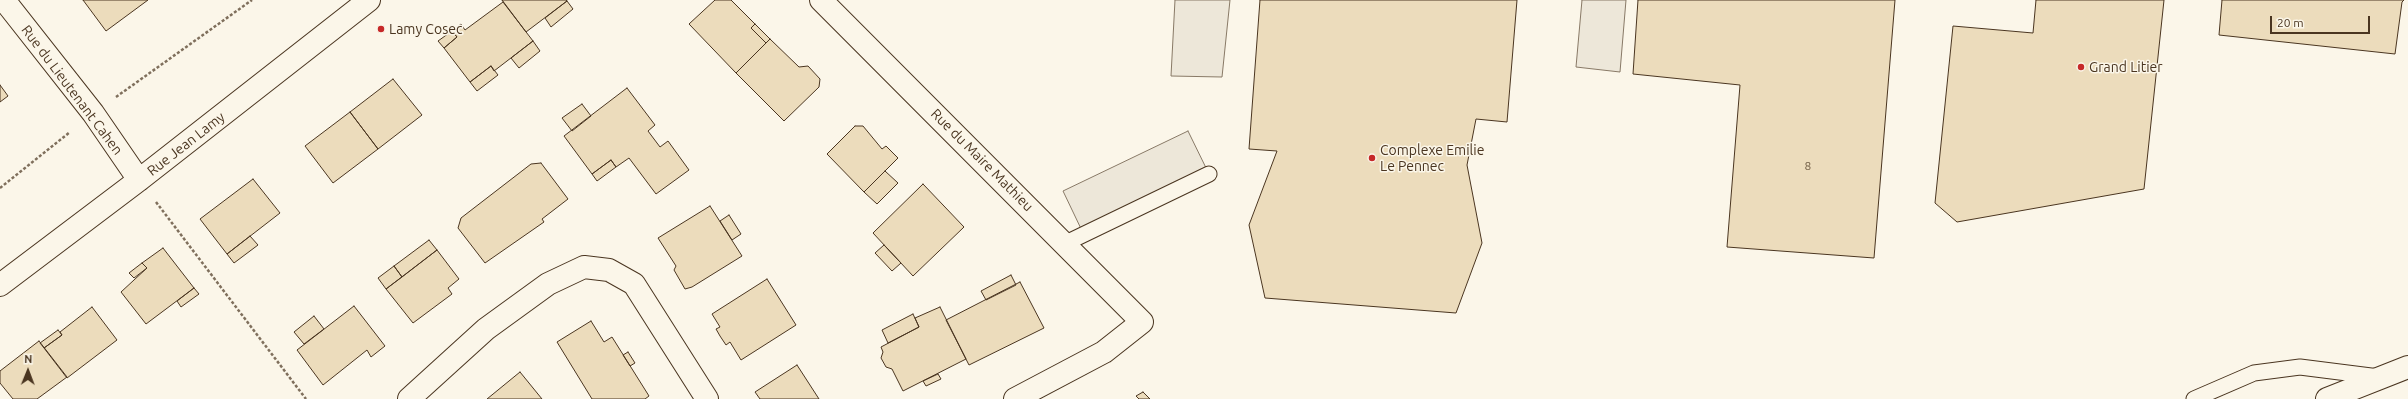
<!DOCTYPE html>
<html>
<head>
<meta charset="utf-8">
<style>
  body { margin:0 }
  #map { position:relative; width:2408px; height:399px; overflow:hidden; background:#fbf6e9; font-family:Ubuntu,sans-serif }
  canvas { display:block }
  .north { position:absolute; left:8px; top:351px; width:40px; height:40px; -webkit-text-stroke:3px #fbf6e9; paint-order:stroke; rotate:1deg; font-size:11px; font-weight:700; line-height:16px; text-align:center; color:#4a3520 }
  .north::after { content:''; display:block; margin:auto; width:14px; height:18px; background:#4a3520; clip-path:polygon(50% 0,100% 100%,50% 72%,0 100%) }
  .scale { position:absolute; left:2270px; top:16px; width:100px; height:18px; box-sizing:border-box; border:2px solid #4a3520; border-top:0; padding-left:5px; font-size:12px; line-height:14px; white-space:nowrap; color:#4a3520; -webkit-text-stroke:3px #fbf6e9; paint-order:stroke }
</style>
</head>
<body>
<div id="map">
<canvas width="2408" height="399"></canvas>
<div class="north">N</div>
<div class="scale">20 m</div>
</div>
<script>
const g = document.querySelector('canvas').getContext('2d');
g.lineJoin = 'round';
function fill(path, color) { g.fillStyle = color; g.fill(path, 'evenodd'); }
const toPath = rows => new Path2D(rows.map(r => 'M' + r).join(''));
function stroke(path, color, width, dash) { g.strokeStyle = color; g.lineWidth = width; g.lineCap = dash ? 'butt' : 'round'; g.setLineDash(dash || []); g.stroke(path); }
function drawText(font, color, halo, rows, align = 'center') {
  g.font = font + ' Ubuntu,sans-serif'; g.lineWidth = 3; g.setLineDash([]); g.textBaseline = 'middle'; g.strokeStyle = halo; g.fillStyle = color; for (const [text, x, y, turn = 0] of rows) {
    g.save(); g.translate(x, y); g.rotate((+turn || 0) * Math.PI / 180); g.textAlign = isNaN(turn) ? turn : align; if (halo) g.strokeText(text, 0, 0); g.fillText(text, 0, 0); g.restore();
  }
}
const parking = toPath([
  [1175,0,1230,0,1222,77,1171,76,1175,0],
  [1582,0,1626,0,1620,72,1576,67,1582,0],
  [1188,131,1209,174,1084,235,1063,191,1188,131]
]);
fill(parking, '#ede7d9');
stroke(parking, '#887966', 1);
const building = toPath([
  [83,0,148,0,106,31,83,0],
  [502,0,566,0,567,1,526,32,502,0],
  [715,0,731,0,755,24,751,28,766,43,736,73,689,24,715,0],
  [1260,0,1517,0,1507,122,1476,119,1467,165,1482,243,1456,313,1265,298,1249,225,1277,151,1249,149,1260,0],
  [1638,0,1895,0,1874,258,1727,247,1740,85,1633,74,1638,0],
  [2036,0,2164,0,2144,189,1957,222,1935,203,1953,26,2033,33,2036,0],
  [2222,0,2404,0,2402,2,2395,54,2219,35,2222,0],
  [567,1,573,9,551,27,545,18,567,1],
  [503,2,533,41,494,71,491,66,470,82,444,48,457,37,452,31,461,24,465,30,503,2],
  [755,24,770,39,766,43,751,28,755,24],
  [452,31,457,37,444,48,438,41,452,31],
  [770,39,799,67,808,66,820,79,819,87,784,121,736,73,770,39],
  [533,41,540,51,519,68,511,58,533,41],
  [491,66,498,75,477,91,470,82,491,66],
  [393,79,422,115,378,149,350,112,393,79],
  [0,85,8,96,0,102,0,85],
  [627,88,655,125,648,131,660,147,668,141,689,170,656,194,629,158,616,167,611,160,592,174,564,136,627,88],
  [582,104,591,116,572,131,562,118,582,104],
  [350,112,378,149,333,183,305,146,350,112],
  [855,126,863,126,882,149,886,146,898,158,864,192,827,154,855,126],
  [611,160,616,167,597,181,592,174,611,160],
  [541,163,568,199,542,219,544,222,485,263,458,228,461,218,531,164,541,163],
  [885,171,898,183,877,204,864,192,885,171],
  [253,179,280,213,227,254,200,219,253,179],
  [923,184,964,227,913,276,873,233,923,184],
  [710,206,742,256,692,287,685,289,674,270,676,266,658,238,710,206],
  [729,215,741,234,732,240,720,221,729,215],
  [250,236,258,245,234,263,227,254,250,236],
  [429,240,437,250,402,277,394,266,429,240],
  [884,245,901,263,892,271,875,253,884,245],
  [163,248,194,288,146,324,121,292,147,268,142,263,163,248],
  [437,250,459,279,448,288,452,294,413,323,386,289,437,250],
  [142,263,147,268,134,278,129,273,142,263],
  [394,266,402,277,386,289,378,278,394,266],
  [1011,275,1016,285,986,300,981,291,1011,275],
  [767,279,796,325,741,360,730,342,726,345,720,336,716,329,720,327,712,314,767,279],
  [1020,282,1044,328,969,365,946,320,1020,282],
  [194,288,199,294,181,307,177,301,194,288],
  [354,306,385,346,371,357,367,350,323,385,297,350,354,306],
  [92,307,117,340,67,378,44,348,62,335,60,332,92,307],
  [940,307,966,359,903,391,892,369,886,367,881,358,883,352,881,347,919,327,915,318,940,307],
  [913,314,919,327,888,343,882,330,913,314],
  [314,316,324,329,304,344,294,332,314,316],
  [591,321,604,342,612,337,649,396,645,399,592,399,557,342,591,321],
  [58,330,62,335,44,348,40,343,58,330],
  [39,341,67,377,37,399,13,399,0,383,0,371,39,341],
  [628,352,635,363,630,366,623,355,628,352],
  [797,365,819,399,760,399,755,392,797,365],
  [520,372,542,399,487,399,520,372],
  [938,374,941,379,926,386,923,381,938,374],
  [1143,392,1150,399,1139,399,1136,396,1143,392]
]);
fill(building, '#ecdcbc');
stroke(building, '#4a3520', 1);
const lane = toPath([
  [1066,243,1209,174],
  [2194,399,2254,373,2300,367,2379,377]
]);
const street = toPath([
  [4,0,93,113,139,180],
  [821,0,1142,322,1104,352,1015,399],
  [0,285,139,180,369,0],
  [409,399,486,329,548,284,584,267,609,270,634,284,707,399]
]);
const primary = toPath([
  [2327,399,2408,367]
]);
stroke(lane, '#4a3520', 17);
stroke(street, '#4a3520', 24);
stroke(primary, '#4a3520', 24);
stroke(toPath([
  [116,97,252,0],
  [0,188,70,132],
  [156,202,306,399]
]), '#7f6f5c', 2.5, [3, 2]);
stroke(lane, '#fbf6e9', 15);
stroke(street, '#fbf6e9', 22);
stroke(primary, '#fbf6e9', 22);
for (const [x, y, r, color] of [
  [381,29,4,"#c62828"],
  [2081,67,4,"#c62828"],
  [1372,158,4,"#c62828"]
]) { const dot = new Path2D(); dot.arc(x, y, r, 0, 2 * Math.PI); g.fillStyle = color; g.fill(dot); stroke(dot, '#fbf6e9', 1.5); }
drawText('12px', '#725f47', null, [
  ["8",1808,166]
]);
drawText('14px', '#4a3520', '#fbf6e9', [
  ["Lamy Cosec",389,29],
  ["Grand Litier",2089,67],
  ["Complexe Emilie",1380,150],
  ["Le Pennec",1380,166]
], 'left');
drawText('14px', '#4a3520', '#fbf6e9', [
  ["Rue du Lieutenant Cahen",72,90,53],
  ["Rue Jean Lamy",186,144,-38],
  ["Rue du Maire Mathieu",982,160,45]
]);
</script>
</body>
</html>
